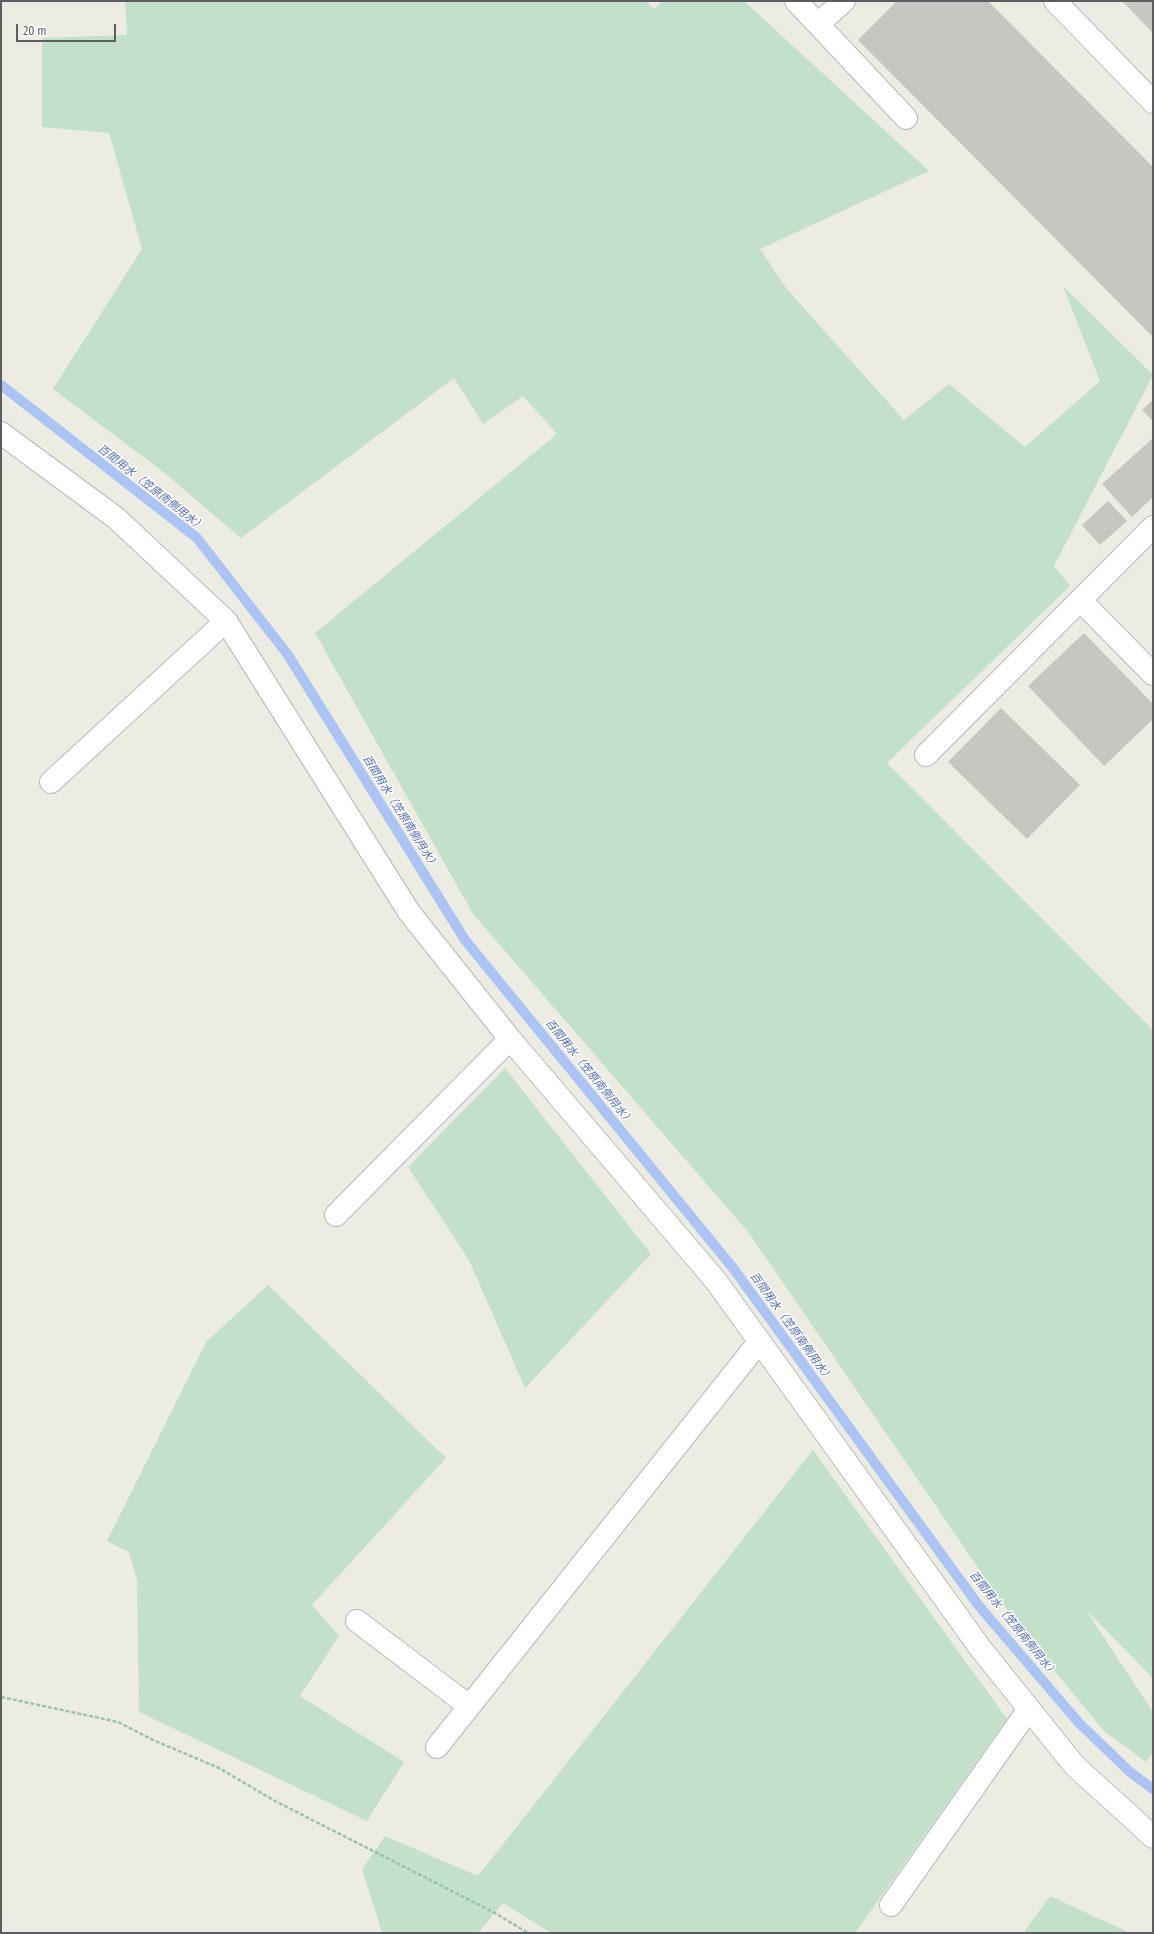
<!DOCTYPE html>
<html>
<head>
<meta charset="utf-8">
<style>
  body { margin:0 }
  #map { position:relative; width:1154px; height:1934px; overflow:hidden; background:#ecece3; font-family:"Fira Sans Condensed",sans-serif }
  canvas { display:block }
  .frame { position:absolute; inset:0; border:2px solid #5b5d62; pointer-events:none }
  .scale { position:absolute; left:16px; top:24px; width:100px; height:18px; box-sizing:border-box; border:2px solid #5b5d62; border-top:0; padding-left:5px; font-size:12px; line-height:14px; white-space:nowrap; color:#5b5d62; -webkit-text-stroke:3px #fff; paint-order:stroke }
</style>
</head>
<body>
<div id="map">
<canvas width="1154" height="1934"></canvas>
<div class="frame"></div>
<div class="scale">20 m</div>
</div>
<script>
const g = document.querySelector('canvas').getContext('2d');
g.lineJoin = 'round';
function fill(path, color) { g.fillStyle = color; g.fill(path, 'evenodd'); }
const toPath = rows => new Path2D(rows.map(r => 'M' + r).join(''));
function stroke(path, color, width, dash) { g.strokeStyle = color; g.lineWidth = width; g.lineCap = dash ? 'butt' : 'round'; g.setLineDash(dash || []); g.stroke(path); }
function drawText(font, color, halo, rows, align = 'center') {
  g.font = font + ' "Fira Sans Condensed","Noto Sans JP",sans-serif'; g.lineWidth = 3; g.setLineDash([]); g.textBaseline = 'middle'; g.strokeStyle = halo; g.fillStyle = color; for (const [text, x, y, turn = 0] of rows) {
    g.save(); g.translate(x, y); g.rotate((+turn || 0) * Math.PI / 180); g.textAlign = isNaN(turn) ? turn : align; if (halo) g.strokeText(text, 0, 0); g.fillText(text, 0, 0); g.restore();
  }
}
fill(toPath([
  [125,1,646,1,654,9,662,1,744,1,929,171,760,249,786,288,904,420,949,384,1025,447,1100,381,1063,286,1153,375,1054,566,1070,586,887,763,1153,1030,1153,1678,1086,1610,1153,1712,1153,1753,1146,1762,1104,1731,1020,1629,749,1233,473,914,315,633,557,434,523,396,483,424,454,378,241,538,162,471,53,389,142,249,109,133,42,127,42,38,127,35],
  [505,1068,651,1254,525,1388,469,1260,408,1167],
  [268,1285,446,1458,312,1605,339,1636,300,1696,404,1762,367,1821,139,1712,137,1580,129,1552,107,1541,206,1342],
  [813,1450,1007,1719,855,1933,551,1933,503,1903,478,1933,382,1933,362,1869,385,1836,478,1876],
  [1050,1896,1130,1933,1023,1933]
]), '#c3e1ca');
stroke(toPath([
  [1,385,197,538,288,655,465,940,733,1268,979,1606,1079,1723,1130,1772,1153,1789]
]), '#acc4f4', 10);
fill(toPath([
  [897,1,988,1,1153,167,1153,337,858,40],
  [1122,1,1153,1,1153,33],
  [1153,400,1153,421,1142,410],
  [1153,438,1153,497,1132,517,1102,484],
  [1108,501,1127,521,1100,545,1082,525],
  [1084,633,1153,704,1153,719,1104,766,1028,686],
  [1001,708,1080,785,1027,839,948,762]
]), '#c7c6c0');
const minor = toPath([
  [796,1,906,118],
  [1055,1,1153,102],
  [818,24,844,1],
  [1,433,116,518,226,621,409,912,510,1039,716,1281,981,1649,1074,1765,1153,1837],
  [1080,600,1153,674],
  [926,755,1153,527],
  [51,782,226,621],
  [336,1215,510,1039],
  [357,1621,469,1706],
  [437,1747,759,1342],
  [891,1905,1029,1709]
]);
stroke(minor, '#b8b9be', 24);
stroke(toPath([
  [1,1697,118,1722,153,1740,219,1768,275,1801,495,1913,528,1933]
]), '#9dc1af', 2.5, [4, 2]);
stroke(minor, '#fff', 22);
drawText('italic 11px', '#526bb3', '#fff', [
  ["百間用水（笠原南側用水）",151,488,38],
  ["百間用水（笠原南側用水）",400,812,58],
  ["百間用水（笠原南側用水）",589,1072,51],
  ["百間用水（笠原南側用水）",791,1327,54],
  ["百間用水（笠原南側用水）",1013,1624,51]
]);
</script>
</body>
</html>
